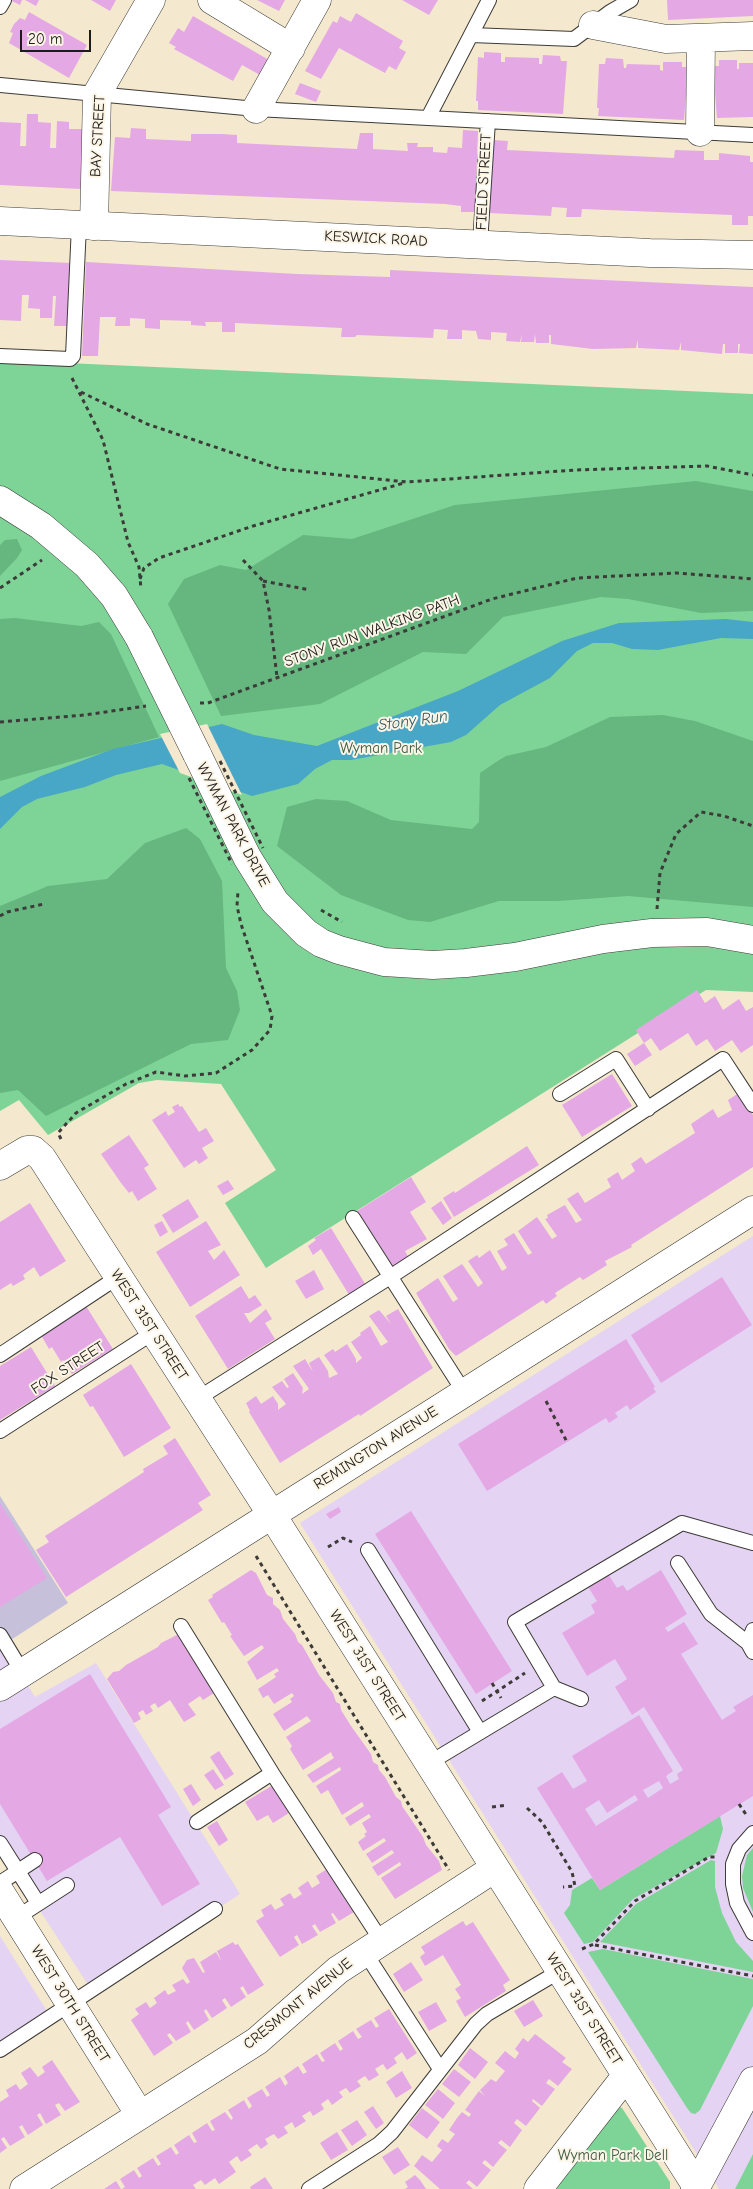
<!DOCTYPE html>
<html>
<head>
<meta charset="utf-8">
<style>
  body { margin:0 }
  #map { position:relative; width:753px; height:2189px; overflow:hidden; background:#f4e8ce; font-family:"Comic Neue",sans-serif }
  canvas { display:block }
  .scale { position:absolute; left:20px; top:30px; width:71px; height:22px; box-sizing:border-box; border:2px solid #1c1c1c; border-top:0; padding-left:6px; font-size:15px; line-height:18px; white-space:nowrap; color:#1c1c1c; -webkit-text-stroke:4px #fcf5e5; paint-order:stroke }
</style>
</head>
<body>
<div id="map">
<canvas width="753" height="2189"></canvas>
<div class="scale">20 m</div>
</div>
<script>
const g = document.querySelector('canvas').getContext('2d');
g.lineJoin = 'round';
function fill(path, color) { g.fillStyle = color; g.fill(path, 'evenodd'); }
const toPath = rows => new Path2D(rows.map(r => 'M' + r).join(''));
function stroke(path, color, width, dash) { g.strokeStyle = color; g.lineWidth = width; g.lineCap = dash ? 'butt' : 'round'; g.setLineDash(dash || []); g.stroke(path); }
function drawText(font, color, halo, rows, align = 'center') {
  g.font = font + ' "Comic Neue",sans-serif'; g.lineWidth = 4; g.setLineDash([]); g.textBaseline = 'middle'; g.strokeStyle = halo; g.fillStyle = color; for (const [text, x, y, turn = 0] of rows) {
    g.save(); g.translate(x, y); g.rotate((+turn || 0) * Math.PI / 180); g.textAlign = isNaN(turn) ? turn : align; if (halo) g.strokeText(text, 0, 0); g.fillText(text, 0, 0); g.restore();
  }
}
fill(toPath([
  [753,1236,753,2189,719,2189,300,1523],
  [0,1640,35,1697,96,1663,240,1894,92,1991,0,1849],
  [0,1936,50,2016,0,2048]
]), '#e4d3f2');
fill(toPath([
  [0,1496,68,1603,3,1645,0,1640]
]), '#c6c0da');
fill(toPath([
  [0,360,753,394,753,992,706,990,266,1268,225,1203,276,1170,221,1084,157,1080,139,1083,48,1135,19,1100,0,1111],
  [720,1816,723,1829,716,1853,633,1899,593,1942,584,1944,564,1913,570,1905,572,1890,592,1878,600,1890],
  [753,1848,753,1912,743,1888,742,1876,747,1855],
  [711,1860,715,1861,715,1887,722,1913,736,1942,753,1961,753,1972,600,1942,636,1904],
  [603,1949,753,1979,753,2006,700,2110,695,2114,691,2113,687,2108,588,1952],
  [617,2106,622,2108,670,2182,670,2189,545,2189],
  [753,2154,753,2189,735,2189]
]), '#7ed497');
fill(toPath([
  [696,481,753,491,753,611,701,613,628,599,601,597,503,617,466,654,423,652,320,704,221,716,168,604,184,579,220,565,246,570,303,535,352,539,455,505],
  [17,539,22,550,17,558,0,576,0,545,5,540],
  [15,618,81,626,99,622,111,634,159,737,0,781,0,619],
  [663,715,695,721,753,741,753,907,628,896,558,901,499,901,430,922,408,920,341,895,277,846,287,807,316,799,347,801,391,820,472,829,479,822,480,773,496,762,506,756,546,747,610,717],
  [186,828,200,839,222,881,226,968,237,991,240,1010,228,1040,191,1044,46,1116,18,1090,0,1093,0,906,48,886,107,879,145,843]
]), '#66b680');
fill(toPath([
  [726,619,753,622,753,639,721,638,658,650,632,649,612,643,593,643,577,651,550,678,500,705,466,735,451,742,351,760,332,760,315,769,298,784,252,796,162,764,116,775,85,787,37,799,22,807,0,829,0,797,41,776,113,749,222,724,254,735,317,746,458,691,562,641,619,623]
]), '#48a6c6');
fill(toPath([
  [207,724,242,795,180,773,160,734]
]), '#f4e8ce');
fill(toPath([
  [10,0,22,0,20,5],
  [25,0,39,0,36,6],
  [91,0,116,0,110,11],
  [257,0,285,0,279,11],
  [402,0,438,0,429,15],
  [667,0,753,0,753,16,668,20],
  [29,12,87,45,69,78,9,43,13,33,10,32,14,24,20,18,25,20],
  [356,13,403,41,399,48,406,52,396,70,389,66,385,73,339,48,321,79,305,71,333,21,337,23,340,16,351,22],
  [193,16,269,60,260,75,242,65,233,81,174,49,176,47,169,43,178,28,184,32],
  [484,52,501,53,501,62,505,62,505,57,539,58,539,64,542,64,543,55,560,56,561,61,567,61,563,114,478,110,478,101,476,101,478,57,484,58],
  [606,58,623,59,624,68,626,68,627,64,660,65,660,70,663,71,663,62,682,62,682,67,688,67,684,120,598,116,599,108,597,108,599,64,605,64],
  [719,60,737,60,737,69,739,69,739,63,753,63,753,117,717,118,713,66,719,66],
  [300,83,321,91,316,102,295,94],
  [27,114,38,114,38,122,51,123,50,148,56,148,57,121,69,122,69,129,84,129,81,189,0,185,0,122,21,123,20,146,26,146],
  [131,128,146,129,146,139,191,141,191,134,222,134,237,135,237,143,357,149,360,133,373,133,373,149,408,151,407,143,418,143,417,147,433,147,433,152,447,153,448,147,462,148,463,130,478,131,475,212,461,212,461,206,445,204,111,191,115,137,130,138],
  [493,140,508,141,507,150,674,158,675,150,704,151,704,160,719,160,719,153,750,156,750,162,753,162,753,216,748,216,748,225,732,225,732,215,582,209,581,217,566,217,567,208,552,207,551,216,489,213],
  [0,260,72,263,70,326,54,326,56,296,53,296,52,318,40,318,40,309,28,308,29,295,22,295,21,321,0,320],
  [86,262,297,274,390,277,390,270,753,287,753,354,739,353,740,344,738,344,738,353,725,353,725,344,723,344,722,354,681,350,681,342,679,350,638,348,638,340,636,348,593,349,551,344,551,335,549,335,549,343,536,343,535,334,534,342,521,342,522,334,520,342,506,341,507,333,491,332,491,340,478,339,476,331,462,330,462,339,447,339,448,330,434,329,433,338,357,335,355,337,341,337,342,328,235,323,235,332,222,332,222,322,205,322,206,326,191,325,191,321,160,320,160,329,145,328,145,319,130,318,130,326,115,326,116,317,100,317,98,356,82,356],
  [697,990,705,1003,715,996,723,1010,739,999,746,1011,753,1007,753,1045,741,1053,732,1040,715,1051,707,1039,696,1046,688,1033,660,1051,651,1038,644,1043,636,1030],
  [644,1043,652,1055,635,1066,627,1054],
  [612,1074,632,1106,582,1137,562,1105],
  [739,1093,753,1115,753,1167,631,1245,632,1247,605,1261,607,1265,583,1280,580,1277,555,1293,557,1296,546,1304,543,1300,456,1356,449,1349,416,1293,438,1278,453,1302,458,1299,443,1276,462,1264,478,1287,483,1283,468,1261,477,1255,479,1258,490,1250,502,1271,507,1268,497,1251,508,1245,504,1239,514,1233,528,1255,532,1253,518,1231,537,1217,552,1239,557,1236,545,1219,548,1218,547,1215,565,1205,576,1223,582,1220,567,1199,578,1192,585,1203,611,1187,607,1179,618,1172,622,1180,635,1171,631,1164,641,1157,646,1164,695,1133,691,1124,713,1109,718,1118,732,1110,728,1100],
  [178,1104,180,1107,182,1106,199,1132,206,1128,214,1141,202,1148,208,1158,199,1164,196,1160,184,1168,152,1120,166,1111,168,1116,175,1112,172,1107],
  [129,1135,149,1165,144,1168,157,1189,138,1201,132,1191,129,1193,121,1183,101,1154],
  [527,1146,539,1165,454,1217,443,1198,454,1191,455,1193],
  [411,1177,426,1202,410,1212,427,1239,405,1251,410,1260,394,1270,357,1211],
  [228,1180,234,1189,223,1195,217,1186],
  [188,1199,199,1217,173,1233,162,1215],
  [441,1201,452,1218,443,1225,431,1208],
  [30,1203,66,1261,40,1277,34,1267,23,1275,25,1279,13,1286,11,1283,0,1290,0,1222],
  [162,1221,168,1232,160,1237,154,1225],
  [206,1221,221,1245,208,1251,214,1260,224,1250,240,1275,190,1307,156,1252],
  [331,1228,367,1287,351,1298,321,1249,313,1255,308,1246,316,1240,314,1238],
  [314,1270,324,1289,306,1299,295,1281],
  [722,1277,752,1325,661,1383,631,1335],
  [241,1286,249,1299,255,1295,262,1305,249,1313,244,1313,250,1323,266,1309,272,1319,265,1323,275,1339,228,1369,195,1316],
  [86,1306,113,1349,72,1374,63,1360,61,1362,52,1347,49,1349,41,1335],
  [398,1309,433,1368,360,1416,359,1414,280,1463,249,1412,250,1411,246,1403,256,1396,261,1404,273,1396,278,1404,278,1410,286,1404,272,1387,282,1381,287,1388,289,1387,284,1379,293,1373,303,1388,302,1394,309,1389,293,1366,305,1359,313,1372,309,1363,319,1357,328,1371,329,1378,338,1374,324,1355,333,1349,335,1352,347,1344,356,1359,356,1363,362,1358,351,1342,361,1335,360,1333,370,1326,381,1346,388,1342,369,1316,379,1310,391,1324,386,1316],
  [626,1339,655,1387,653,1388,656,1392,630,1410,627,1405,615,1413,618,1417,609,1423,606,1418,487,1491,458,1444],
  [31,1347,55,1386,0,1420,0,1366],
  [131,1364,171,1428,124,1457,93,1406,90,1407,83,1395],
  [175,1438,211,1495,198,1503,203,1510,66,1597,36,1550,49,1542,45,1536,144,1472,143,1469,168,1454,163,1446],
  [0,1503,47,1578,0,1607],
  [339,1507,341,1512,330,1519,326,1514],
  [411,1511,512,1671,476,1694,375,1534],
  [605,1569,617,1588,623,1585,627,1591,661,1570,687,1614,665,1628,668,1632,684,1622,698,1644,681,1654,722,1720,736,1711,733,1707,753,1695,753,1796,600,1890,537,1788,562,1772,573,1789,587,1781,572,1756,639,1715,673,1771,666,1776,670,1784,679,1779,677,1774,683,1770,644,1707,632,1715,615,1687,627,1679,615,1659,587,1676,562,1633,595,1613,591,1605,597,1601,585,1582],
  [659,1781,663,1788,648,1798,643,1790],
  [635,1795,638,1800,596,1826,585,1809,599,1800,607,1813],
  [251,1570,256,1573,267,1595,273,1598,273,1604,280,1610,283,1619,295,1634,298,1642,302,1645,319,1675,333,1693,336,1702,340,1704,341,1710,351,1726,371,1754,373,1762,378,1765,379,1770,385,1777,396,1797,401,1801,402,1806,423,1837,426,1845,439,1861,442,1870,395,1899,381,1878,401,1865,400,1862,378,1876,372,1867,394,1853,392,1850,372,1863,366,1854,386,1841,384,1838,363,1851,358,1842,366,1836,364,1834,367,1832,362,1823,371,1817,369,1814,350,1826,345,1818,364,1806,362,1802,342,1815,328,1790,321,1794,316,1786,341,1770,340,1767,313,1783,307,1775,334,1758,332,1755,331,1752,303,1770,290,1749,292,1746,286,1737,311,1721,307,1716,284,1731,273,1714,292,1702,290,1699,294,1696,292,1693,274,1704,268,1695,263,1698,258,1689,276,1677,274,1674,279,1671,277,1668,257,1680,247,1662,264,1648,262,1645,244,1656,230,1636,232,1635,224,1622,222,1623,208,1600,213,1597,212,1595],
  [179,1634,179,1637,214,1693,203,1700,200,1696,188,1704,196,1715,184,1722,170,1700,158,1708,155,1703,150,1706,153,1711,146,1715,143,1710,138,1713,141,1719,134,1723,107,1679,113,1672,119,1671,126,1665,158,1647,161,1643],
  [90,1674,171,1807,158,1815,200,1884,162,1906,120,1837,47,1881,0,1804,0,1729],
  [219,1751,234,1774,225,1780,210,1757],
  [213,1769,224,1785,215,1790,204,1775],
  [191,1784,201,1800,193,1806,183,1789],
  [273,1785,289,1813,273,1823,268,1815,257,1821,245,1802],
  [217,1821,228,1840,219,1846,207,1827],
  [327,1869,354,1912,339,1921,333,1913,331,1914,336,1923,320,1932,315,1924,312,1926,318,1935,302,1944,297,1935,294,1937,299,1945,280,1957,256,1921,264,1916,261,1910,271,1904,275,1910,284,1905,280,1899,290,1893,294,1899,302,1894,298,1888,308,1881,312,1888,320,1883,316,1876],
  [463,1921,466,1926,473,1922,510,1980,503,1985,506,1991,465,2017,456,2001,461,1998,455,1989,461,1985,443,1955,425,1966,420,1957,425,1953,421,1947],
  [233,1942,235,1945,238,1944,264,1985,248,1995,243,1986,240,1988,246,1997,231,2007,225,1998,222,2000,227,2008,212,2018,206,2009,204,2011,209,2020,194,2030,188,2021,186,2023,191,2032,176,2041,170,2033,167,2035,173,2043,154,2056,131,2020,139,2014,135,2009,146,2002,150,2008,157,2003,154,1998,165,1990,168,1995,176,1991,172,1985,183,1979,187,1984,190,1982,182,1968,187,1960,194,1958,203,1973,205,1972,200,1962,216,1952,222,1962,217,1951],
  [411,1962,423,1980,404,1992,393,1974],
  [533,2000,543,2016,524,2027,514,2011],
  [436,2002,447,2021,429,2031,418,2012],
  [389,2009,417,2053,407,2060,402,2052,394,2058,397,2063,387,2070,383,2064,375,2069,379,2075,369,2081,365,2076,357,2081,361,2086,350,2093,346,2088,339,2092,343,2097,332,2105,328,2099,321,2104,324,2109,313,2116,310,2111,302,2116,306,2121,295,2128,292,2122,284,2127,288,2133,278,2139,274,2134,265,2139,268,2144,261,2149,257,2144,248,2150,252,2155,241,2162,237,2156,229,2162,236,2172,219,2184,215,2178,205,2185,201,2180,193,2185,196,2189,122,2189,125,2187,120,2179,134,2170,139,2178,142,2176,137,2168,153,2158,158,2166,161,2164,156,2156,171,2147,176,2155,179,2153,174,2145,189,2135,194,2143,197,2142,192,2133,207,2123,212,2131,215,2130,210,2121,225,2112,231,2120,233,2118,228,2110,244,2100,249,2109,252,2106,247,2098,262,2089,267,2097,270,2095,265,2087,280,2077,285,2086,288,2083,284,2076,298,2066,303,2074,307,2072,302,2064,317,2054,322,2062,325,2061,320,2053,335,2043,340,2051,343,2049,338,2041,353,2031,358,2039,362,2037,356,2029,371,2020,376,2028,379,2026,374,2018],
  [535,2034,566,2058,562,2062,572,2069,558,2086,549,2079,546,2083,555,2089,542,2106,533,2099,532,2101,540,2108,526,2126,517,2119,514,2123,522,2130,510,2147,501,2140,498,2143,507,2150,493,2167,485,2160,482,2163,491,2170,477,2187,469,2180,466,2183,473,2189,440,2189,414,2166,422,2155,432,2162,442,2150,437,2146,442,2139,448,2143,455,2134,449,2130,457,2118,462,2112,469,2117,471,2114,465,2110,479,2091,485,2096,480,2090,491,2079,496,2082,505,2071,495,2063,505,2051,515,2059,519,2053,515,2049,523,2038,528,2042],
  [470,2048,488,2062,475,2079,458,2065],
  [52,2060,80,2102,65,2111,59,2103,55,2105,61,2115,46,2124,40,2113,37,2115,43,2125,28,2135,22,2125,19,2127,25,2137,10,2146,4,2137,1,2139,7,2148,0,2153,0,2102,9,2096,6,2090,16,2084,20,2090,28,2084,21,2073,30,2067,38,2077,45,2072,42,2067],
  [454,2069,471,2082,459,2097,442,2084],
  [402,2071,412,2088,396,2098,386,2082],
  [438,2089,455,2103,443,2119,425,2105],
  [373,2106,384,2123,376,2129,364,2112],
  [422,2108,440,2122,427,2139,409,2125],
  [357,2120,367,2135,352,2146,341,2130],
  [337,2132,348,2150,331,2160,320,2143],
  [398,2147,410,2165,394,2175,382,2157],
  [415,2175,420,2180,426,2189,405,2189,408,2187,405,2182],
  [265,2177,273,2189,251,2189,250,2187],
  [116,2181,121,2189,104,2189]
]), '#e4a9e5');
const lane = toPath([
  [0,7,4,0],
  [471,35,574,39,610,12,631,0],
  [0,85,256,109,753,135],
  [430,114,489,0],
  [480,244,488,121],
  [0,356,70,359,73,356,79,225],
  [560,1094,616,1059,648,1109],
  [353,1218,464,1392],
  [0,1355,118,1277],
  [197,1399,390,1277,723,1059,753,1105],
  [0,1431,154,1332],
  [368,1550,480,1732],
  [678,1563,711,1614,748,1643],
  [181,1626,272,1773,381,1940],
  [753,1630,748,1643,753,1652],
  [0,1635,23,1673],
  [554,1688,581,1699],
  [429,1763,554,1688,515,1622,682,1523,753,1543],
  [197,1822,272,1773],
  [753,1833,739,1849,733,1864,733,1884,737,1903,753,1933],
  [0,1843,38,1903],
  [0,1883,35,1860],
  [16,1918,67,1885],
  [364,1951,440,2069],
  [0,2050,215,1909],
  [309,2189,379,2144,392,2132,476,2024,487,2014,560,1971]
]);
const street = toPath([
  [212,0,291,48],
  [593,25,666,39,753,36],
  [256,109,317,0],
  [700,132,701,38],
  [94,226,97,94,151,0],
  [0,1166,27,1150,33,1150,42,1158,272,1515,697,2187],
  [0,1892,140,2115],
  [24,2189,257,2041,338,1970,495,1868],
  [538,2189,626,2076]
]);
const secondary = toPath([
  [0,221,650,253,753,255],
  [0,500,41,526,87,565,114,596,139,637],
  [197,754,247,857,275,902,306,933,321,943,339,950,384,962,433,965,466,963,515,957,603,939,652,933,707,932,753,940],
  [0,1687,753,1210],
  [695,2189,753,2081]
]);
stroke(lane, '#3c3b37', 16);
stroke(street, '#3c3b37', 29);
stroke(secondary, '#3c3b37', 29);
stroke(toPath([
  [72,378,103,440,128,542,139,567,141,589],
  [81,392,147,424,280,469,407,482,575,470,707,466,753,475],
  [243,560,263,581,269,610,277,677],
  [140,579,144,568,159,558,253,526,404,483],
  [263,581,310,590],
  [0,588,42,560],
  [200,703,208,703,492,599,577,578,677,573,753,579],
  [0,722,85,715,146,706],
  [657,909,660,873,676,834,701,812,724,816,753,826],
  [321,910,342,922],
  [0,916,7,912,44,904],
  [61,1139,58,1133,76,1113,126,1084,156,1072,185,1076,216,1073,252,1050,270,1030,272,1016,241,924,237,906,238,891],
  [546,1401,567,1442],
  [328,1547,343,1538,352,1542],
  [256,1556,449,1870],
  [492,1683,501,1698],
  [482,1701,525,1673],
  [739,1804,747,1816],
  [492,1807,507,1805],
  [527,1808,542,1822,572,1872,575,1886,563,1887],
  [595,1945,753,1976],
  [582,1949,594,1944,635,1901,709,1857,717,1857]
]), '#3c3b37', 3, [4, 4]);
stroke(lane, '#fff', 14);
stroke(street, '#fff', 28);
stroke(secondary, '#fff', 28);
const secondaryBridge = toPath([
  [139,637,197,754]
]);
stroke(secondaryBridge, '#3c3b37', 29, []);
stroke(toPath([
  [220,761,263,848],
  [189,778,232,864]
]), '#3c3b37', 3, [4, 4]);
stroke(secondaryBridge, '#fff', 28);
drawText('15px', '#1c1c1c', '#fcf5e5', [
  ["BAY STREET",98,136,-87],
  ["FIELD STREET",484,182,-87],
  ["KESWICK ROAD",376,239,3],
  ["STONY RUN WALKING PATH",372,631,-20],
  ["WYMAN PARK DRIVE",233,825,62],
  ["WEST 31ST STREET",149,1325,57],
  ["FOX STREET",68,1368,-33],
  ["REMINGTON AVENUE",376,1448,-32],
  ["WEST 31ST STREET",367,1666,58],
  ["WEST 30TH STREET",70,2004,58],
  ["CRESMONT AVENUE",298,2004,-39],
  ["WEST 31ST STREET",584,2009,58]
]);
drawText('15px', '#3e5c47', '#fcf5e5', [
  ["Wyman Park",381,749],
  ["Wyman Park Dell",613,2156]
]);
drawText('italic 16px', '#305a68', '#fcf5e5', [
  ["Stony Run",413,721,-8]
]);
</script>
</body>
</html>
